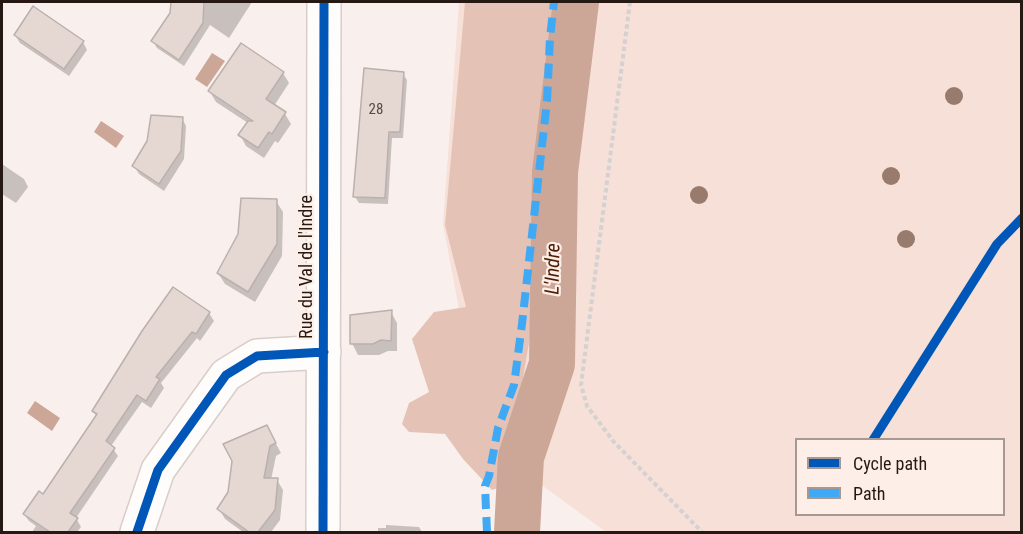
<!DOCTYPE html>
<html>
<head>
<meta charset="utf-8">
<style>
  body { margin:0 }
  #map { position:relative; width:1023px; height:534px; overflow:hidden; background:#f9f0ed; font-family:"Roboto Condensed",sans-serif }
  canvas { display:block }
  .frame { position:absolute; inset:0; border:3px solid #261812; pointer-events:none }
  .legend { position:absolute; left:795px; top:438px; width:210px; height:78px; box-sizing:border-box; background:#feeee8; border:2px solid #a89892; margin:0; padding:8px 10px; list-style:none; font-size:18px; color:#261812 }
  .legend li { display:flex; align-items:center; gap:12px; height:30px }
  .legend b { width:30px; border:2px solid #a89892 }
</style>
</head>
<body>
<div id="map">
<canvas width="1023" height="534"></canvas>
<div class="frame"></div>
<ul class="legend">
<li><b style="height:8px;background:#0057b8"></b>Cycle path</li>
<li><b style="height:8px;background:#3fa9f5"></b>Path</li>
</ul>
</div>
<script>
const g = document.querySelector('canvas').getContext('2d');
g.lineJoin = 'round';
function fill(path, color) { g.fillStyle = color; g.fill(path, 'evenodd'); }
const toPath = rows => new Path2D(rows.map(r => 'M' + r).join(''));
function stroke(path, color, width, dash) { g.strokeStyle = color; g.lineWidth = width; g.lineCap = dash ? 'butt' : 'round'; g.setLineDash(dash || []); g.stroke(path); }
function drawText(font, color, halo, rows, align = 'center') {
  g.font = font + ' "Roboto Condensed",sans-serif'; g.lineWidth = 4.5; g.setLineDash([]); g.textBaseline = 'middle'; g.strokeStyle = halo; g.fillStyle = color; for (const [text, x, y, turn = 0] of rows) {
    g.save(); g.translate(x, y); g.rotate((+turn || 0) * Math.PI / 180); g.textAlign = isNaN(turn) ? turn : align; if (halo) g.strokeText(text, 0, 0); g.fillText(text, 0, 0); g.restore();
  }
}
fill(toPath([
  [459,2,1021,2,1021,532,606,532,484,443,443,224],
  [796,440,1004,440,1004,514,796,514]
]), '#f6e0d7');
fill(toPath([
  [465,2,570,2,561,61,548,200,532,325,518,408,513,483,492,490,463,459,445,434,409,432,402,424,409,403,429,392,412,339,434,312,466,307,445,225]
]), '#e4c3b6');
fill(toPath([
  [212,53,225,61,207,87,195,79],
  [101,121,124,136,116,148,94,132],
  [35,401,60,418,52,431,27,413]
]), '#cca697');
fill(toPath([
  [172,2,252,2,229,38,210,25,184,66,157,48,153,41,172,14],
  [15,35,83,42,87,50,69,76,20,43],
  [283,73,289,83,274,106,285,114,291,124,278,143,275,141,264,158,246,146,240,135,248,123,216,102,210,92],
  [403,74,407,80,403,138,392,138,388,204,359,203,355,197],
  [182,118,186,126,184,159,164,191,139,174,134,166],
  [2,164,24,179,28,187,16,203,2,194],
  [276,201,283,212,282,256,255,302,225,284,218,273],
  [173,289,209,313,214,321,200,341,197,338,161,383,164,388,151,408,142,402,111,446,118,456,76,518,81,527,77,532,32,532,36,526,29,521,24,514,43,496,97,417,93,411],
  [391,312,397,323,397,351,388,351,379,355,358,355,352,343],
  [266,426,281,453,276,456,271,480,277,480,283,490,280,520,271,532,243,532,225,519,219,509],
  [386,525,419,527,422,532,378,532,378,528,386,528]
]), '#0003');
stroke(toPath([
  [517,532,521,457,552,364,555,172,576,2]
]), '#cca697', 46);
const building = toPath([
  [171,2,204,2,203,23,179,60,151,41,170,13,171,2],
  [33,6,84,41,64,69,14,35,33,6],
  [241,43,284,72,266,99,286,112,272,134,269,132,258,148,238,135,248,121,253,121,208,91,241,43],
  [364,68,404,72,400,132,389,132,385,198,353,197,364,68],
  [151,115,183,117,181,151,159,184,132,166,147,141,151,115],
  [241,198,277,199,277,244,248,292,217,273,238,234,241,198],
  [173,287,210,312,196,334,192,332,156,377,160,379,146,401,137,395,106,441,115,448,70,513,78,518,68,532,50,532,23,514,39,491,43,494,97,414,92,411,142,331,173,287],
  [392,310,391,341,381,340,373,344,350,344,350,315,392,310],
  [267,425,276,443,270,446,264,478,278,478,275,510,258,532,249,532,217,509,228,492,232,461,223,444,267,425]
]);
fill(building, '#e5d7d1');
stroke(building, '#bbb0ad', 1.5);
const minor = toPath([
  [137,532,158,470,226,375,257,356,324,352],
  [323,532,324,2]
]);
stroke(minor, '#d8cdc9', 36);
stroke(toPath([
  [630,2,581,385,587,406,614,442,702,532]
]), '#d4d1d1', 4, [4.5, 3]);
stroke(minor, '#fefdfc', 33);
stroke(toPath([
  [487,532,485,486,489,476,498,428,514,385,522,324,547,101,550,38,554,2]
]), '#3fa9f5', 8, [15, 8]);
stroke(toPath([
  [873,440,997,244,1022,218],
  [137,532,158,470,226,375,257,356,324,352],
  [323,532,324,2]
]), '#0057b8', 9);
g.fillStyle = '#997b6d';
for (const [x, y] of [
  [954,96],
  [891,176],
  [699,195],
  [906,239]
]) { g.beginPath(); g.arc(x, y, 9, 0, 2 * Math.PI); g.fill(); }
drawText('15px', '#564842', null, [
  ["28",376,110]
]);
drawText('18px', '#261812', '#feeee8', [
  ["Rue du Val de l'Indre",307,267,-90]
]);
drawText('italic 20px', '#4c1d05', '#feeee8', [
  ["L'Indre",554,269,-89]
]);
</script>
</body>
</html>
